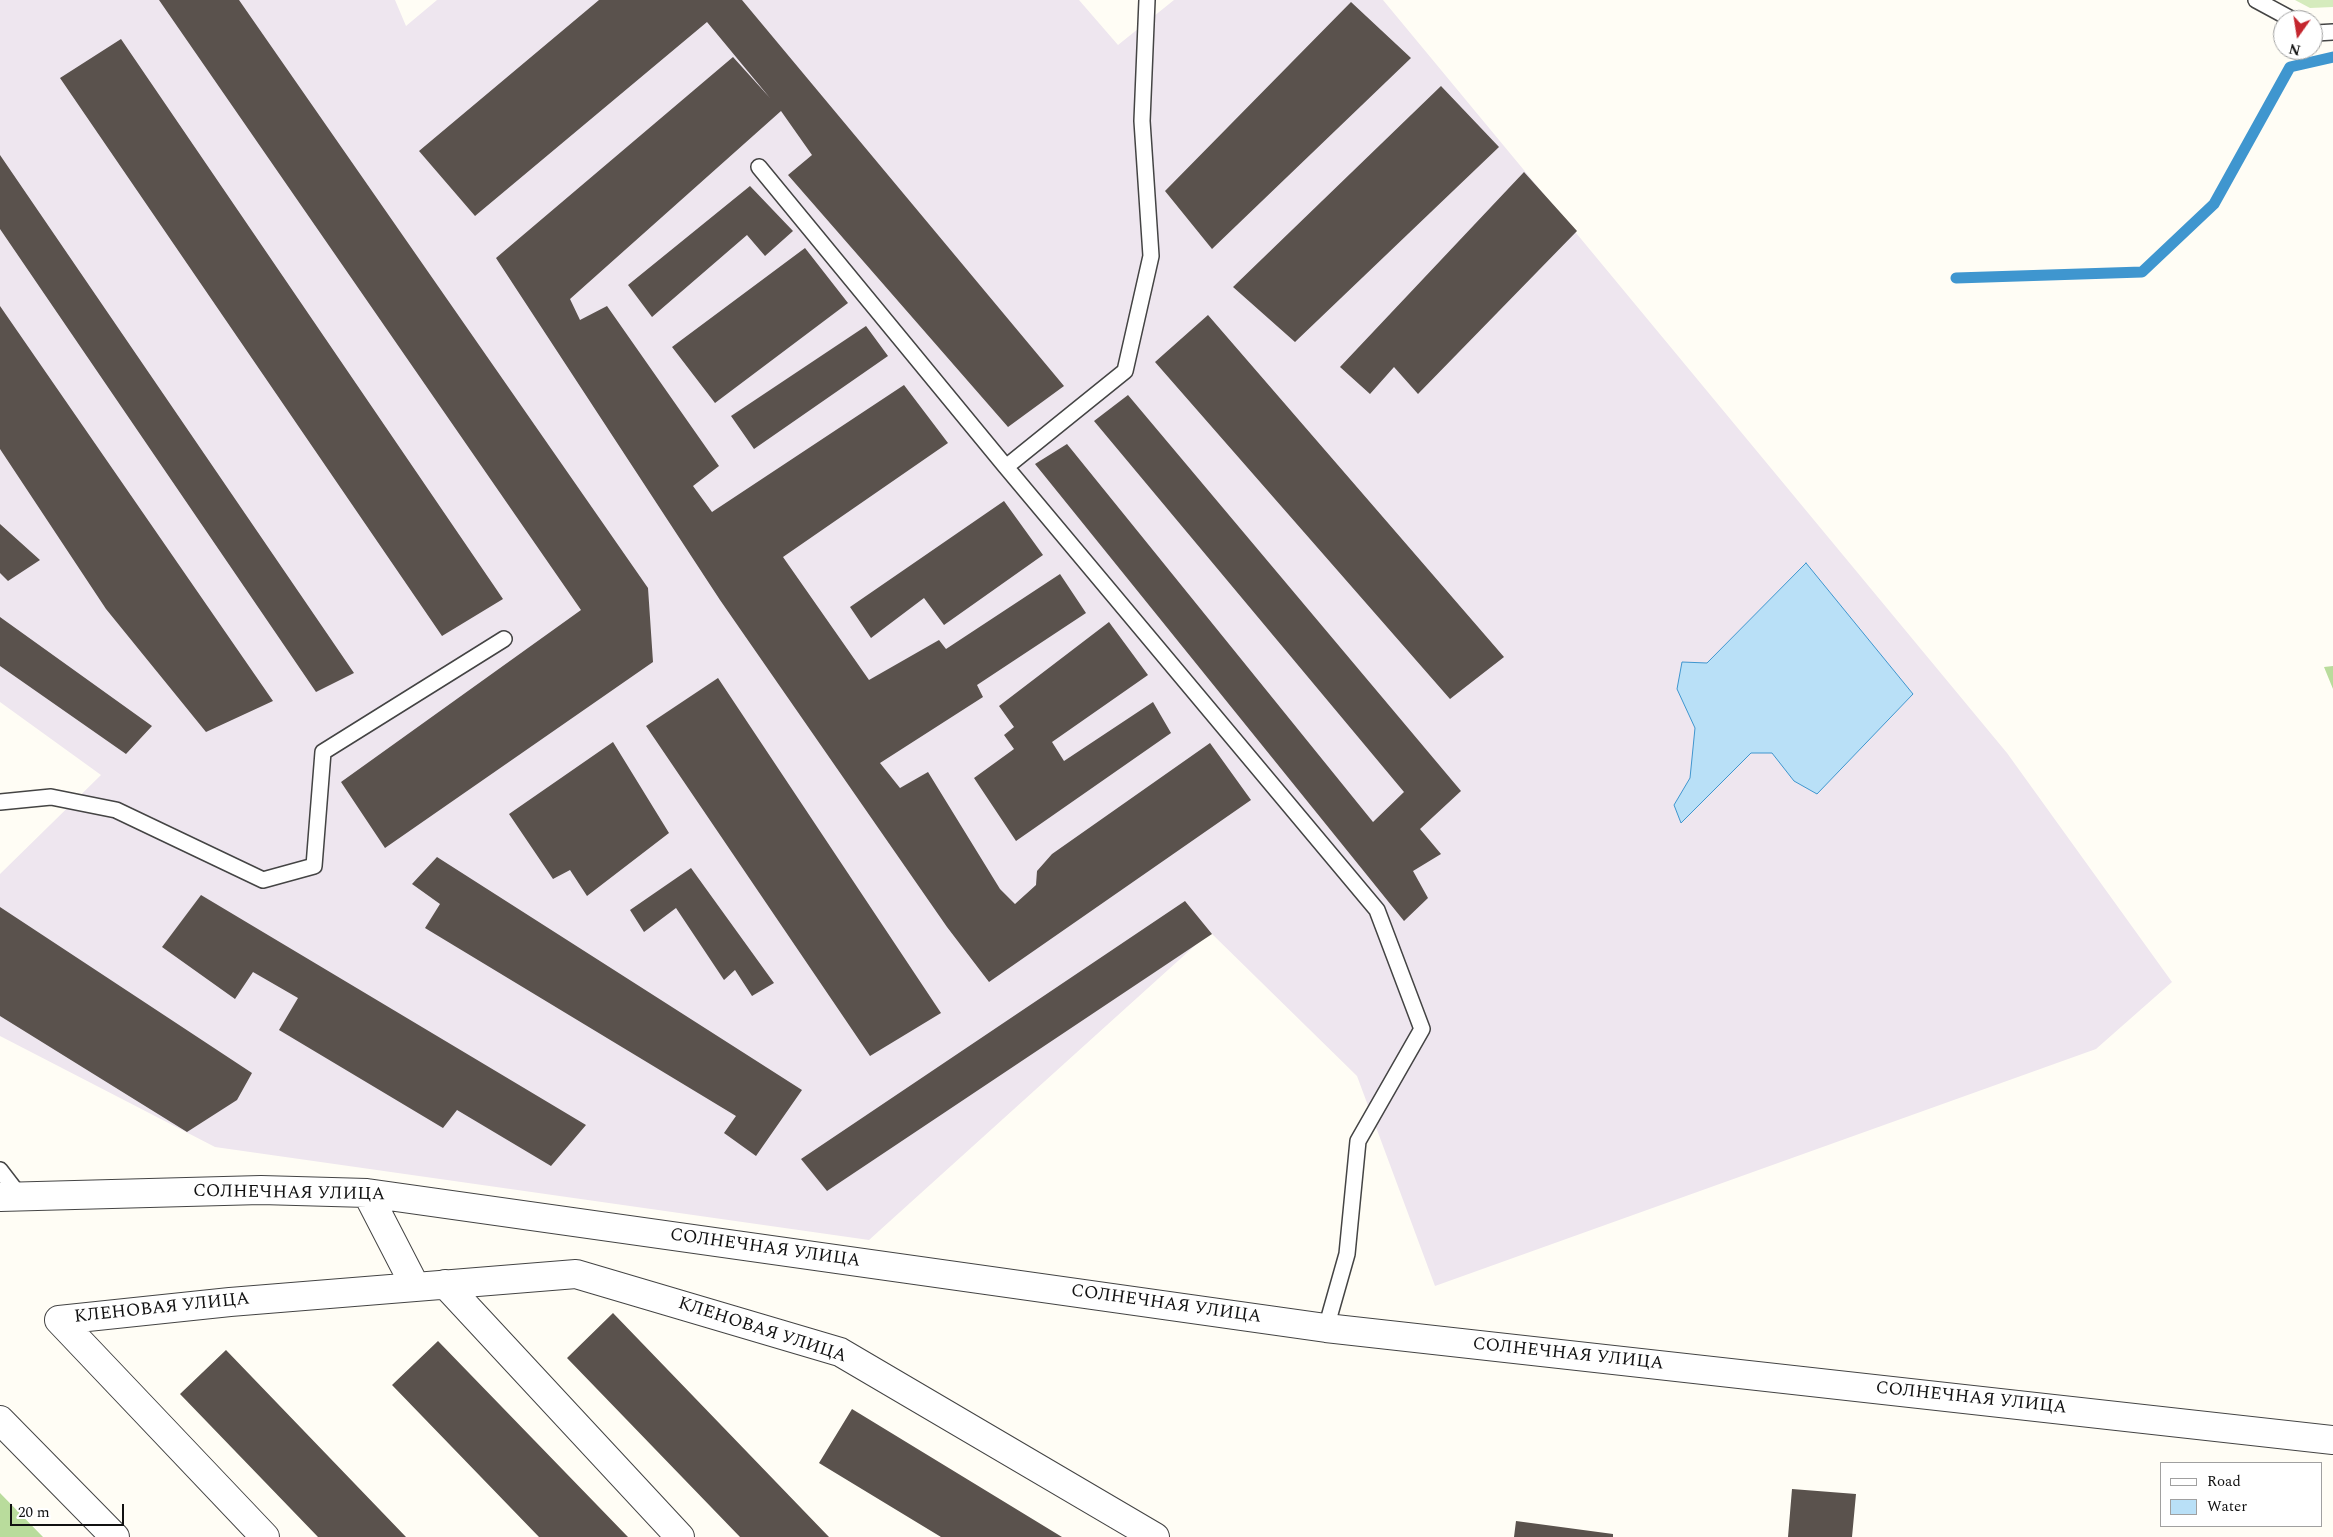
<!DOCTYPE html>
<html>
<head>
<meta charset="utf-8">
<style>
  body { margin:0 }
  #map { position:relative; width:2333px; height:1537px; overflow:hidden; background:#fffdf5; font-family:Spectral,serif }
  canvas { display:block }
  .legend { position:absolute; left:2160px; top:1462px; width:162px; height:65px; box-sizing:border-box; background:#fff; border:1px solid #a0a0a0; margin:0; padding:6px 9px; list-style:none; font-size:15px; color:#111 }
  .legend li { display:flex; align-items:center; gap:10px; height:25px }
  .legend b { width:25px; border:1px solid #a0a0a0 }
  .north { position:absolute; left:2273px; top:10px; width:50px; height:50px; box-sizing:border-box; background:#fff; border:1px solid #a0a0a0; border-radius:50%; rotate:193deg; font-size:14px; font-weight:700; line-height:20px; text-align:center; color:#111 }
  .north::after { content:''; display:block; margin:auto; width:18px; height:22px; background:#c4262e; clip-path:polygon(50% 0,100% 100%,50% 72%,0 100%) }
  .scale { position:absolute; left:10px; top:1504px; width:114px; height:22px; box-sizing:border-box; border:2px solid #111; border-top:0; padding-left:6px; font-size:15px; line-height:18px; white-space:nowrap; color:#111; -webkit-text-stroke:4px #fff; paint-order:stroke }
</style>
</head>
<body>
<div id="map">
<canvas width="2333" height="1537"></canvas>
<ul class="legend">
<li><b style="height:6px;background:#fff"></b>Road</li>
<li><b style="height:14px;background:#b9e0f7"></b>Water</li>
</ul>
<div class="north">N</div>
<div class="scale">20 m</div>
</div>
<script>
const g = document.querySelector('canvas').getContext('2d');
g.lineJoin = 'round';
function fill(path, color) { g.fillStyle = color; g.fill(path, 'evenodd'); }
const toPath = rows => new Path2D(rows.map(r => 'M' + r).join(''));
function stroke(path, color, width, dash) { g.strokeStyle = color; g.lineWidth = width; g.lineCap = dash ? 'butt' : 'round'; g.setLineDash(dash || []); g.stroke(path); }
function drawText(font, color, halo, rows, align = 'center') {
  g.font = font + ' Spectral,serif'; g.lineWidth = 5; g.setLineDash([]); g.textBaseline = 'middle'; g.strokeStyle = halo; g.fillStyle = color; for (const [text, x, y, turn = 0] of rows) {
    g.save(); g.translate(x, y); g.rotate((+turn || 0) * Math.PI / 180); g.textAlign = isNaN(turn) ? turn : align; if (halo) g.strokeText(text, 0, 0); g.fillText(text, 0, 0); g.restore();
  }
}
fill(toPath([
  [0,0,395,0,406,26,437,0,1079,0,1118,45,1174,0,1383,0,2007,753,2172,982,2096,1049,1435,1286,1357,1076,1210,932,869,1240,215,1147,0,1036,0,874,101,775,0,702]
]), '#eee6ef');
fill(toPath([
  [2295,0,2333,0,2333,7,2310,8]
]), '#d5ebbd');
fill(toPath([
  [2333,666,2333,689,2324,667],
  [0,1493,43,1537,0,1537]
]), '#b9dc9c');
const water = toPath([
  [1806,563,1913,694,1817,794,1794,781,1772,753,1751,753,1681,823,1674,805,1690,778,1695,728,1677,689,1682,662,1707,663,1806,563]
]);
fill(water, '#b9e0f7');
stroke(water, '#3f96cf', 1);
stroke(toPath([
  [1956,278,2142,272,2214,204,2290,67,2333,57]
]), '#3f96cf', 11);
fill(toPath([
  [159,0,239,0,648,588,653,662,385,848,341,782,581,610],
  [599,0,742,0,1064,386,1008,427,788,175,812,155,781,111,570,299,580,320,607,306,719,466,693,486,712,512,904,385,948,443,783,557,869,680,939,640,946,649,1060,574,1086,613,977,685,983,697,880,763,900,788,928,772,1000,889,1015,904,1036,885,1037,871,1052,854,1210,743,1251,800,989,982,947,927,720,600,496,258,733,57,770,98,707,22,475,216,419,151],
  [1351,2,1411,58,1212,249,1165,191],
  [121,39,503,599,442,636,60,78],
  [1441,86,1499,147,1295,342,1233,287],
  [0,155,354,673,316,692,0,229],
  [1524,172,1577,231,1418,394,1394,367,1370,394,1340,367],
  [750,186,793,231,765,256,747,235,652,317,628,285],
  [805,248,848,303,715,403,672,347],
  [0,306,273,701,206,732,106,609,0,449],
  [1208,315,1504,657,1450,699,1155,362],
  [866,326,888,356,754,449,731,416],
  [1128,395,1461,791,1420,829,1441,854,1413,871,1428,898,1404,921,1035,464,1067,444,1373,822,1404,792,1094,421],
  [1004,501,1043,555,944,625,924,598,871,638,850,607],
  [0,524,40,560,8,581,0,573],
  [0,617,152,726,126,754,0,666],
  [1109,622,1148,675,1052,742,1064,761,1153,702,1171,733,1016,841,974,778,1014,749,1004,735,1014,727,999,706],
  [718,678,941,1013,870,1056,646,726],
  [613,742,669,833,587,896,570,870,553,879,509,814],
  [437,857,802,1090,756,1156,724,1133,736,1116,425,928,440,904,412,884],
  [691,868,774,983,752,996,735,970,724,980,676,908,644,932,630,910],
  [201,895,586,1125,551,1166,457,1110,443,1128,279,1030,298,998,253,972,235,999,162,947],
  [1185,901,1212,934,827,1191,801,1159],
  [0,907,252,1073,237,1100,187,1132,0,1016],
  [613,1313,829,1537,740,1537,567,1358],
  [438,1341,628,1537,539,1537,392,1385],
  [226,1350,406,1537,318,1537,180,1394],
  [852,1409,1062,1537,941,1537,819,1463],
  [1792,1489,1856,1494,1852,1537,1788,1537],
  [1516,1521,1613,1534,1613,1537,1514,1537]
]), '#5a524d');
const service = toPath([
  [2256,0,2293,20],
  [2313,31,2316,33,2333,32],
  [759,167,1006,467,1125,371,1151,256,1142,121,1147,0],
  [1006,467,1377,910,1422,1029,1358,1141,1347,1254,1326,1328],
  [0,802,51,797,116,810,263,880,314,866,323,752,504,639],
  [0,1170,20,1196]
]);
const minor = toPath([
  [367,1193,415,1286],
  [0,1197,261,1190,367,1193,1326,1328,2333,1440],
  [445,1284,680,1537],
  [59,1320,230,1302,576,1274,840,1352,1155,1537],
  [59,1320,265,1537]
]);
const tertiary = toPath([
  [0,1420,115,1537]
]);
stroke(service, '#444', 18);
stroke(minor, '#444', 30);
stroke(tertiary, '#444', 30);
stroke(service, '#fff', 15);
stroke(minor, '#fff', 28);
stroke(tertiary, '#fff', 28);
drawText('18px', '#111', '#fff', [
  ["СОЛНЕЧНАЯ УЛИЦА",289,1194,1],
  ["СОЛНЕЧНАЯ УЛИЦА",765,1249,8],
  ["СОЛНЕЧНАЯ УЛИЦА",1166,1305,8],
  ["КЛЕНОВАЯ УЛИЦА",162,1309,-6],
  ["КЛЕНОВАЯ УЛИЦА",762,1331,18],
  ["СОЛНЕЧНАЯ УЛИЦА",1568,1355,6],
  ["СОЛНЕЧНАЯ УЛИЦА",1971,1399,6]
]);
</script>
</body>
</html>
